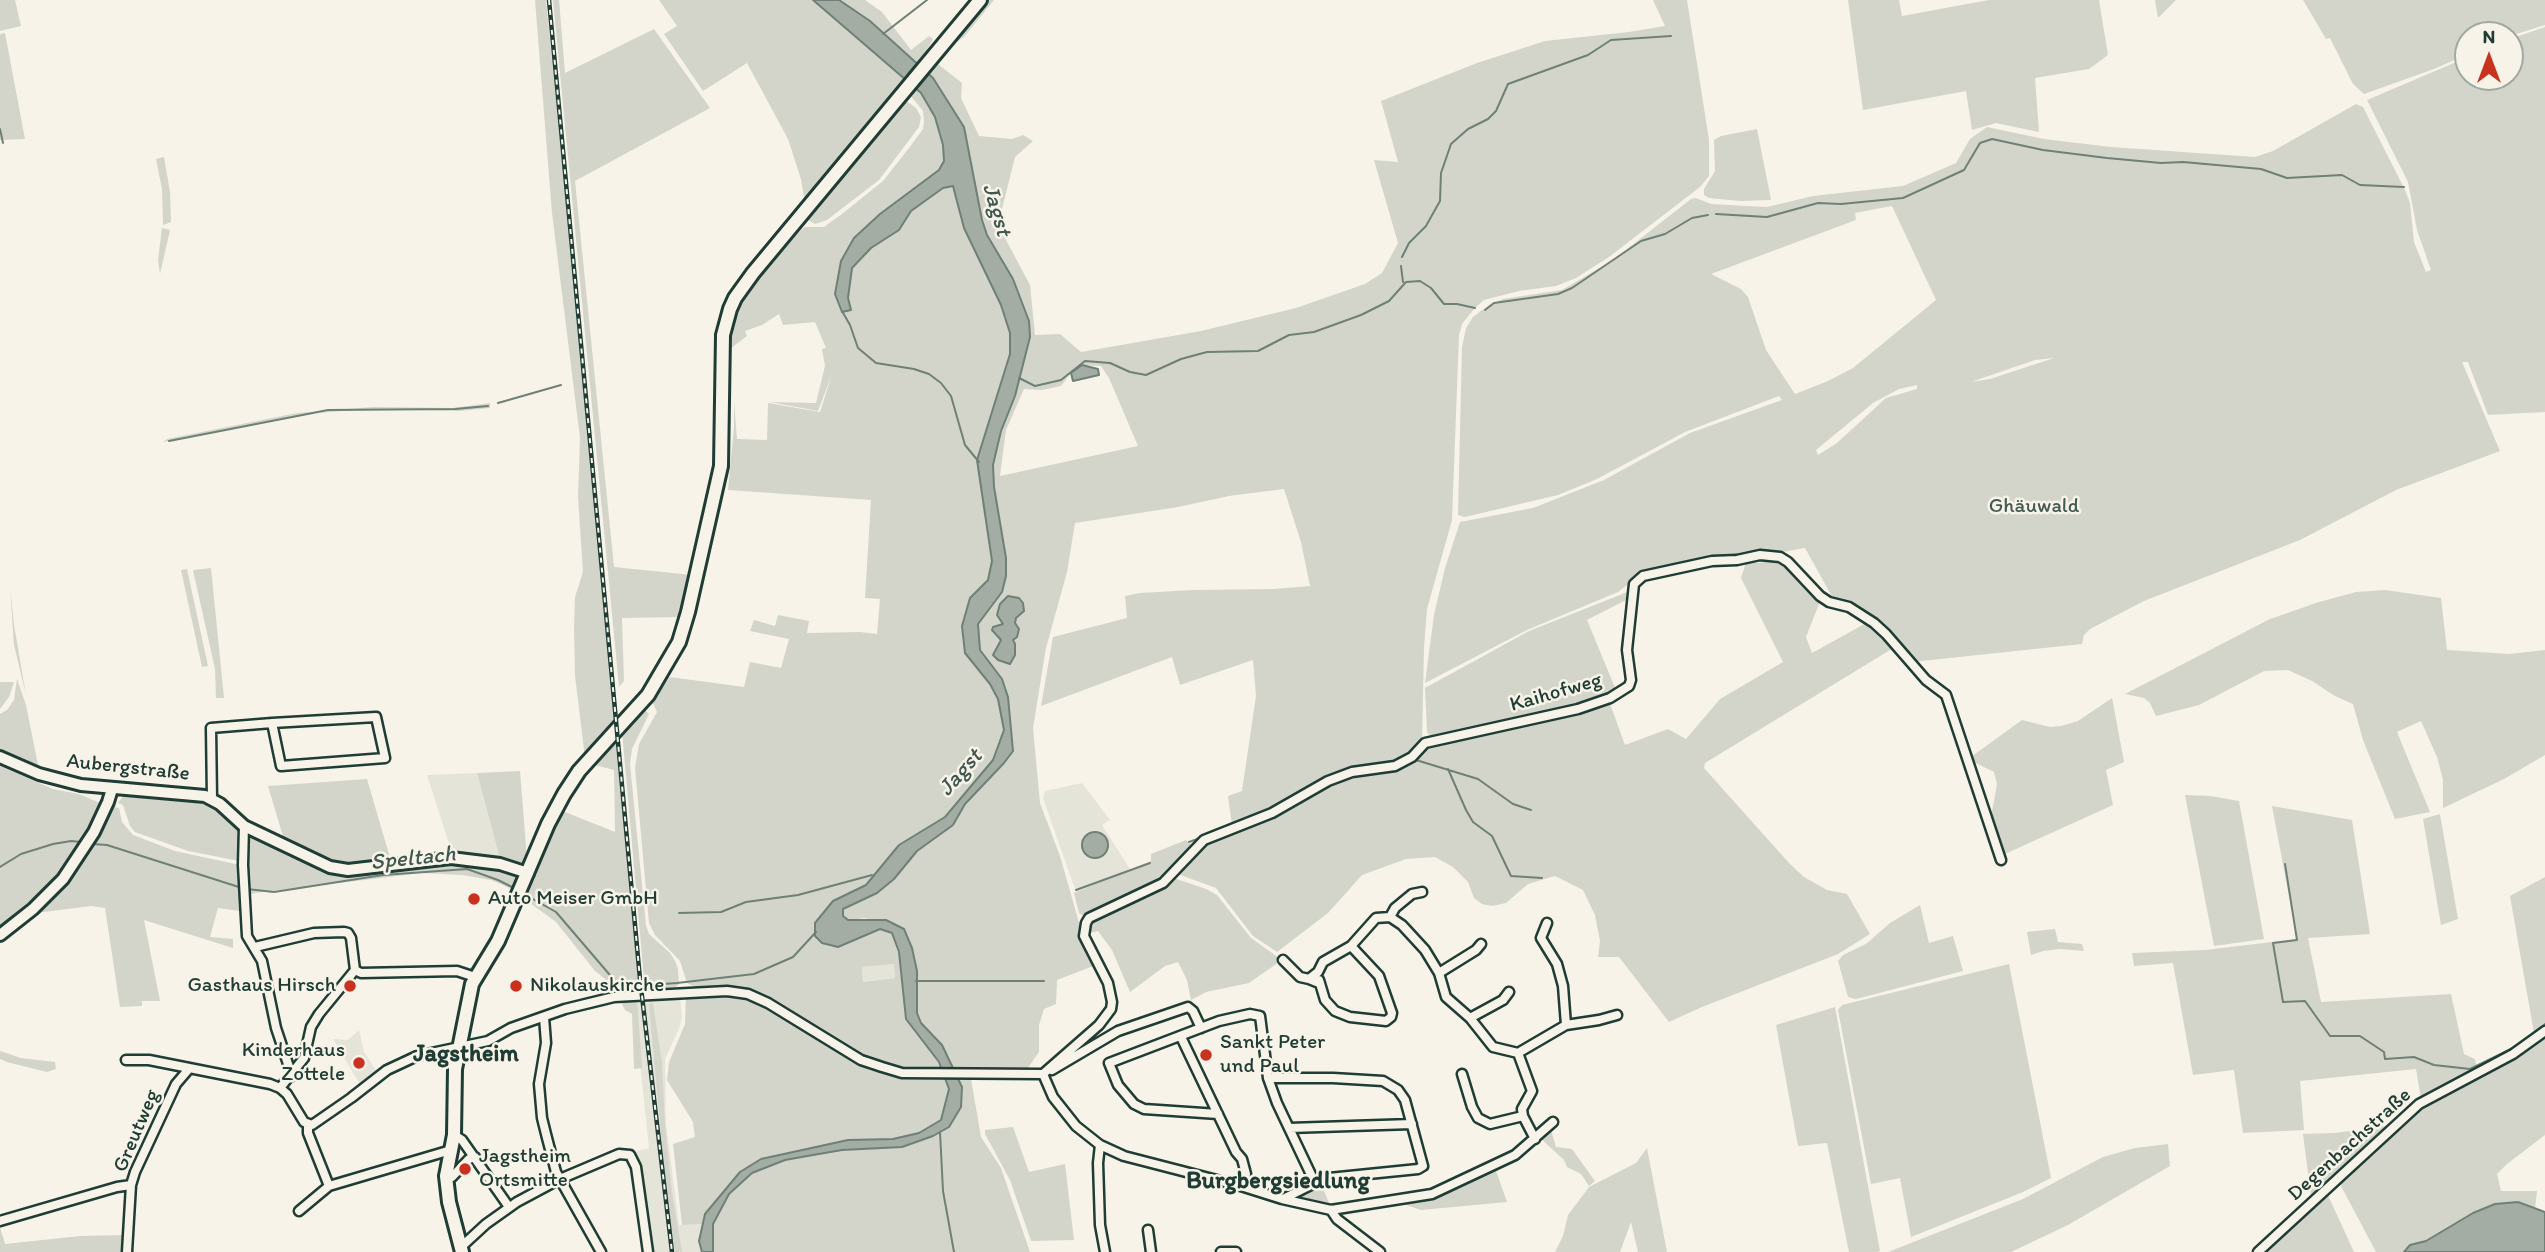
<!DOCTYPE html>
<html>
<head>
<meta charset="utf-8">
<style>
  body { margin:0 }
  #map { position:relative; width:2545px; height:1252px; overflow:hidden; background:#f7f3e8; font-family:Itim,sans-serif }
  canvas { display:block }
  .north { position:absolute; left:2454px; top:21px; width:70px; height:70px; box-sizing:border-box; background:#f7f3e8; border:2px solid #a1aaa0; border-radius:50%; rotate:0deg; font-size:19px; font-weight:700; line-height:28px; text-align:center; color:#1f3d34 }
  .north::after { content:''; display:block; margin:auto; width:24px; height:32px; background:#c8321e; clip-path:polygon(50% 0,100% 100%,50% 72%,0 100%) }
</style>
</head>
<body>
<div id="map">
<canvas width="2545" height="1252"></canvas>
<div class="north">N</div>
</div>
<script>
const g = document.querySelector('canvas').getContext('2d');
g.lineJoin = 'round';
function fill(path, color) { g.fillStyle = color; g.fill(path, 'evenodd'); }
const toPath = rows => new Path2D(rows.map(r => 'M' + r).join(''));
function stroke(path, color, width, dash) { g.strokeStyle = color; g.lineWidth = width; g.lineCap = dash ? 'butt' : 'round'; g.setLineDash(dash || []); g.stroke(path); }
function drawText(font, color, halo, rows, align = 'center') {
  g.font = font + ' Itim,sans-serif'; g.lineWidth = 5; g.setLineDash([]); g.textBaseline = 'middle'; g.strokeStyle = halo; g.fillStyle = color; for (const [text, x, y, turn = 0] of rows) {
    g.save(); g.translate(x, y); g.rotate((+turn || 0) * Math.PI / 180); g.textAlign = isNaN(turn) ? turn : align; if (halo) g.strokeText(text, 0, 0); g.fillText(text, 0, 0); g.restore();
  }
}
fill(toPath([
  [477,773,500,859,452,853,427,775],
  [1082,783,1110,820,1102,825,1130,869,1076,892,1043,798,1045,791],
  [894,964,895,978,863,982,862,967],
  [680,995,682,1018,679,1029,665,1059,666,1124,679,1225,703,1224,699,1241,702,1252,648,1252,641,1218,635,1152,649,1148,633,998],
  [359,1030,364,1052,377,1072,361,1086,333,1039,348,1040]
]), '#e5e4d9');
fill(toPath([
  [0,0,15,0,21,26,0,31],
  [535,0,546,0,590,439,615,726,585,758,575,676,574,627,575,597,583,572,578,497,580,438,552,213],
  [553,0,559,0,565,73,654,29,710,108,575,181,614,567,692,575,681,617,622,618,624,681,619,687],
  [659,0,813,0,906,79,899,87,895,87,898,90,805,204,801,179,788,139,747,63,703,91,664,34,677,26],
  [839,0,865,0,882,12,911,50,929,36,933,39,921,60,918,65,870,21],
  [987,0,994,0,964,37,949,47],
  [1653,0,1687,0,1709,140,1709,176,1700,187,1609,257,1576,278,1556,286,1519,291,1484,300,1474,309,1462,324,1459,335,1452,520,1427,609,1424,648,1422,742,1407,757,1390,765,1356,769,1279,807,1232,825,1228,796,1242,791,1256,696,1253,660,1180,685,1172,657,1041,706,1053,637,1127,618,1125,596,1140,593,1194,590,1274,589,1310,586,1301,542,1284,489,1229,496,1178,507,1075,523,1067,572,1046,648,1033,728,1040,803,1060,856,1082,933,1096,965,1057,980,1056,1004,1044,1009,1039,1025,1039,1052,1025,1072,955,1071,942,1045,921,1023,917,1013,904,929,865,918,848,920,843,916,843,909,862,900,894,879,917,851,953,825,965,804,1004,764,1013,751,990,664,981,650,978,641,978,624,1002,592,1006,576,1006,558,994,487,993,466,1001,431,1015,396,1030,337,1029,321,1013,279,987,235,982,220,964,127,933,78,926,71,934,61,962,83,961,98,979,136,1012,139,1023,135,1033,141,1015,157,998,225,1030,285,1035,335,1060,334,1081,352,1201,331,1296,308,1365,284,1382,273,1398,243,1374,160,1398,162,1381,101,1477,63,1545,41,1629,32,1665,26],
  [1082,365,1101,366,1109,378,1138,446,1000,476,1006,430,1024,389,1042,390,1061,386,1074,369],
  [1008,596,1019,598,1023,603,1024,611,1016,618,1010,663,998,660,993,656,1001,640,992,630,994,627,1003,624,998,615,1000,604],
  [1848,0,1899,0,1902,16,1989,0,2099,0,2108,55,2089,69,2035,78,2039,132,1996,123,1972,130,1966,91,1863,110],
  [2155,0,2176,0,2158,18],
  [2303,0,2545,0,2545,25,2510,36,2468,35,2468,54,2434,69,2364,94,2353,84,2330,38,2326,39],
  [2545,27,2545,412,2488,415,2468,362,2462,362,2500,451,2396,490,2300,540,2144,601,2090,629,2084,635,2082,644,1912,662,1879,624,1862,610,1835,602,1805,548,1636,578,1618,592,1527,630,1425,683,1434,615,1445,568,1460,522,1533,508,1604,480,1690,433,1782,400,1779,396,1685,432,1597,479,1558,495,1465,517,1458,515,1462,347,1466,328,1473,317,1489,305,1503,299,1562,290,1613,260,1691,199,1696,198,1711,204,1767,207,1813,196,1903,186,1956,163,1970,139,1987,127,2044,139,2111,147,2255,157,2273,151,2356,104,2363,107,2405,190,2410,203,2414,242,2426,272,2431,270,2417,230,2408,182,2367,100,2468,57,2468,77,2510,77,2510,39],
  [1892,206,1936,300,1853,368,1828,381,1795,394,1766,350,1748,297,1741,289,1711,274,1856,220,1855,213],
  [2054,358,1990,379,1971,382,2035,360],
  [1917,385,1917,389,1886,398,1837,443,1818,455,1816,450,1873,403,1899,389],
  [5,33,25,139,0,140,0,34],
  [915,87,921,93,935,117,943,145,944,161,939,170,880,214,854,238,848,298,852,268,871,248,899,230,911,211,943,188,954,186,964,228,1001,305,1010,333,1010,354,977,460,992,561,988,580,970,598,965,653,990,684,998,699,1004,730,993,760,944,817,899,845,866,885,833,901,838,946,881,929,892,933,924,1040,939,1062,943,1071,907,1069,876,1062,858,1055,750,989,722,986,696,987,687,983,680,961,655,935,649,923,635,768,639,744,657,712,652,701,670,677,744,687,750,662,781,668,789,639,750,631,754,620,775,626,778,615,809,621,807,633,860,632,877,634,880,599,865,598,871,500,728,490,734,427,734,402,737,439,767,440,768,403,820,412,832,374,818,411,770,402,816,403,825,366,822,349,826,348,815,322,783,325,779,314,762,325,745,331,747,336,731,348,730,338,732,323,740,302,752,285,800,231,805,227,824,227,842,214,883,181,909,148,923,129,924,122,923,111,910,95],
  [894,964,895,978,863,982,862,967],
  [904,99,916,108,921,117,919,127,879,180,827,220,815,224,808,220,805,216],
  [1757,129,1771,200,1740,201,1709,198,1704,195,1704,189,1715,171,1714,140,1721,136],
  [164,157,170,192,171,222,163,225,162,189,156,159],
  [162,228,170,230,160,274,158,260],
  [490,403,490,408,459,411,368,409,317,413,163,442,167,439,297,413,373,407,453,408],
  [1776,559,1782,561,1821,599,1806,637,1812,653,1868,622,1895,647,1705,763,1704,768,1789,863,1804,877,1827,890,1847,894,1870,934,1838,954,1702,1007,1669,1022,1619,957,1598,957,1600,941,1595,915,1583,890,1555,876,1528,884,1506,903,1492,906,1482,904,1474,898,1468,882,1453,867,1435,857,1406,859,1362,875,1328,913,1277,952,1253,936,1216,888,1175,873,1197,848,1332,781,1349,775,1385,770,1420,752,1430,744,1609,701,1625,745,1668,729,1686,739,1720,699,1783,662,1741,578,1746,562,1759,563],
  [211,568,224,698,216,698,215,669,193,570],
  [187,569,208,666,202,667,181,570],
  [10,587,14,625,26,695,14,645],
  [2385,590,2441,598,2447,650,2509,654,2545,650,2545,755,2504,779,2443,808,2443,780,2437,757,2421,721,2397,732,2430,812,2395,819,2363,740,2353,704,2335,696,2312,681,2288,670,2264,671,2199,705,2156,716,2150,703,2144,698,2125,694,2270,619,2319,602,2356,592],
  [1630,591,1630,598,1587,620,1616,690,1599,701,1432,738,1427,732,1425,688,1529,631],
  [17,679,26,705,38,765,0,749,0,714,7,710,14,700],
  [0,682,14,682,9,697,0,709],
  [2112,698,2124,762,2106,770,2113,805,2005,854,1991,817,1997,784,1994,772,1968,759,2022,720,2050,727,2061,726,2078,721],
  [644,709,649,714,632,749,630,764,646,925,649,934,670,953,675,961,678,969,679,984,676,987,645,990,622,731],
  [615,737,626,843,639,990,614,986,595,971,556,922,523,898,560,810,615,832,614,770,591,764],
  [0,766,53,789,79,794,100,803,88,834,74,856,40,896,0,929],
  [520,771,527,859,524,862,514,862,500,859,477,773],
  [367,779,391,861,373,864,342,865,285,843,268,786],
  [175,794,196,797,218,806,240,829,239,861,188,851,135,832,130,826,123,805,118,803,124,795],
  [2185,795,2210,796,2239,801,2264,939,2214,946],
  [2272,806,2352,820,2370,934,2308,938,2321,1002,2451,994,2464,1054,2475,1059,2477,1068,2421,1099,2416,1069,2300,1081,2304,1130,2243,1133,2234,1070,2193,1075,2173,963,2134,966,2132,953,2205,950,2297,939],
  [114,807,119,808,122,822,133,835,175,851,240,865,240,911,218,908,210,937,233,939,233,948,144,920,160,1001,142,1001,142,1006,120,1007,105,908,91,906,36,913,58,892,80,866],
  [2440,814,2458,919,2441,925,2423,819],
  [251,838,260,839,324,868,431,862,483,864,519,875,519,881,514,890,491,880,462,875,422,873,255,893,247,895,246,841],
  [1186,840,1191,845,1167,877,1091,914,1084,916,1079,913,1074,893,1151,861,1151,854],
  [1171,877,1206,889,1217,895,1251,938,1282,960,1249,983,1206,992,1191,1000,1187,980,1178,962,1165,966,1130,992,1112,950,1098,931,1086,934,1089,920],
  [2545,877,2545,1023,2534,1033,2510,896],
  [1920,905,1929,943,1953,936,1963,971,1864,997,1855,999,1848,997,1838,961,1843,955,1866,944,1890,923],
  [2055,929,2058,942,2082,944,2084,951,2060,949,2043,951,2031,955,2027,932],
  [2009,964,2051,1178,2023,1192,1911,1237,1900,1178,1871,1184,1838,1010,1842,1005],
  [722,994,741,996,759,1003,869,1070,901,1078,945,1079,949,1089,941,1120,919,1133,893,1139,848,1140,761,1159,740,1172,705,1214,703,1224,682,1225,673,1144,695,1137,693,1122,667,1080,669,1062,685,1024,686,995],
  [637,998,642,1068,634,1069,632,1014,625,1010,620,1000],
  [653,1003,662,1063,665,1125,672,1193,682,1252,675,1252,668,1212,649,1004],
  [1835,1007,1880,1251,1877,1252,1849,1252,1827,1143,1798,1146,1776,1025],
  [2545,1035,2545,1135,2507,1164,2497,1174,2501,1191,2537,1191,2535,1209,2530,1206,2473,1213,2426,1241,2411,1245,2404,1252,2376,1252,2341,1186,2340,1178,2415,1109],
  [0,1051,21,1058,55,1062,56,1069,47,1072,7,1062,0,1059],
  [958,1079,971,1079,981,1137,1001,1168,1030,1252,713,1252,713,1224,729,1194,752,1173,785,1160,813,1155,842,1150,902,1147,933,1136,962,1087],
  [2386,1126,2311,1197,2303,1134,2335,1133],
  [1013,1127,1029,1172,1065,1164,1074,1240,1031,1241,1010,1180,985,1134,985,1130],
  [1550,1127,1556,1147,1572,1149,1595,1181,1589,1186,1581,1174,1567,1167,1564,1160,1539,1137],
  [2168,1144,2170,1166,2068,1225,2011,1252,1888,1252,2023,1199,2103,1157,2135,1148],
  [1647,1148,1667,1252,1638,1252,1631,1222,1620,1252,1555,1252,1563,1236,1568,1215,1589,1187,1636,1163],
  [1496,1171,1507,1202,1421,1210,1403,1204,1423,1201,1460,1188],
  [1321,1184,1330,1205,1298,1199,1295,1197],
  [2326,1191,2354,1252,2261,1252],
  [0,1227,5,1244,80,1236,127,1235,124,1252,0,1252]
]), '#d3d5ca');
const water = toPath([
  [813,0,839,0,870,21,933,78,964,127,982,220,987,235,1013,279,1029,321,1030,337,1015,396,1001,431,993,465,994,487,1006,558,1006,576,1002,592,978,624,980,650,1002,679,1008,697,1013,751,1004,763,965,804,953,825,917,851,894,879,877,893,843,909,843,916,848,920,886,920,904,929,912,948,917,971,917,1013,921,1023,942,1045,962,1087,961,1107,949,1127,933,1136,902,1147,842,1150,813,1155,785,1160,752,1173,729,1194,713,1224,713,1252,702,1252,699,1241,705,1214,740,1172,761,1159,848,1140,893,1139,919,1133,941,1120,949,1089,939,1062,906,1019,899,952,892,933,880,929,838,947,822,943,815,936,815,923,833,901,866,885,899,845,945,817,993,760,1004,730,998,699,990,684,965,653,962,626,970,598,988,580,992,561,977,460,1010,354,1010,333,1001,305,964,228,953,186,943,188,911,211,899,230,871,248,852,268,848,298,851,310,842,312,835,294,841,261,854,238,880,214,939,170,944,161,943,145,935,117,921,93,813,0],
  [1082,365,1098,369,1099,375,1073,381,1071,373,1082,365],
  [1008,596,1019,598,1023,603,1024,611,1016,618,1015,623,1019,629,1017,637,1013,640,1015,644,1015,655,1010,664,998,660,993,655,1001,640,992,630,993,627,1003,624,997,615,1000,604,1008,596],
  '1082 845a13 13 0 1 1 26 0a13 13 0 1 1-26 0Z',
  [2518,1202,2545,1212,2545,1252,2404,1252,2410,1245,2426,1241,2473,1213,2495,1204,2518,1202]
]);
fill(water, '#a4ada3');
stroke(water, '#6f8077', 2);
stroke(toPath([
  [883,34,927,0],
  [0,129,3,143],
  [1716,214,1767,217,1818,203,1841,204,1903,198,1964,170,1980,143,1992,139,2043,150,2107,158,2161,163,2183,162,2261,169,2287,178,2342,175,2360,185,2404,187],
  [1402,257,1409,243,1426,226,1440,201,1441,173,1451,144,1468,129,1488,119,1496,111,1508,84,1588,55,1611,40,1671,36],
  [1401,266,1403,282],
  [1485,310,1494,303,1558,294,1572,288,1641,241,1665,234,1692,218,1708,215],
  [842,311,850,325,858,348,876,363,914,369,929,374,941,383,951,396,965,445,979,462],
  [1019,378,1035,386,1061,380,1085,361,1110,363,1130,372,1146,375,1181,359,1207,352,1258,351,1289,335,1314,332,1361,315,1389,301,1406,282,1420,281,1431,288,1444,304,1457,304,1475,308],
  [498,403,561,385],
  [169,441,328,410,455,409,488,406],
  [1416,760,1478,779,1513,804,1531,810],
  [1448,769,1466,810,1473,822,1492,836,1511,876,1542,878],
  [1224,828,1255,816],
  [1189,842,1203,837],
  [93,844,107,845,242,888],
  [2285,864,2297,940,2273,943,2283,1002,2305,1001,2330,1036,2360,1036,2384,1052,2385,1059,2414,1057,2434,1065,2470,1069,2515,1047],
  [0,867,21,854,53,844,71,841,81,842],
  [247,889,274,892,383,875,467,869,498,880,516,889],
  [1076,890,1150,863],
  [524,894,556,912,615,981,635,986,677,983,754,974,793,957,816,932],
  [679,913,721,912,746,902,798,895,872,875],
  [916,981,1044,981],
  [2537,1032,2545,1024],
  [940,1132,943,1191,954,1252]
]), '#6f8077', 2);
const street = toPath([
  [212,799,211,728,272,723,376,717,385,758,281,766,272,723],
  [244,826,243,865,247,936,262,961,276,1028,292,1076],
  [1390,917,1395,908,1412,894,1422,892],
  [1547,923,1541,938,1557,964,1563,986,1566,1025],
  [255,947,314,933,344,932,348,933,351,938,355,970,361,973,457,971,475,977],
  [1283,960,1300,977,1309,979],
  [1439,973,1476,950,1481,944],
  [1319,980,1325,1000,1335,1011,1350,1017,1386,1021,1391,1017,1392,1013,1379,976,1351,946],
  [1319,983,1309,979,1318,972,1323,962,1351,946,1376,918,1390,917,1402,925,1425,950,1439,973,1446,997,1470,1018,1493,1047,1518,1053,1532,1091,1522,1109,1523,1116,1535,1139],
  [544,1017,546,1043,539,1084,542,1118,547,1138,556,1172,601,1252],
  [1470,1018,1503,1000,1509,992],
  [1181,1037,1236,1152,1242,1159,1246,1174,1244,1187],
  [1518,1053,1566,1025,1599,1020,1617,1015],
  [126,1060,149,1060,270,1084,280,1088,287,1094,304,1122,312,1125,351,1098,387,1070,417,1056,488,1041,511,1028,565,1009,614,997,727,991,748,994,768,1003,861,1060,882,1067,902,1073,1043,1074,1053,1097,1076,1126,1100,1145,1124,1156,1244,1187,1282,1199,1331,1210,1432,1194,1515,1155,1553,1122],
  [1052,1070,1118,1031,1188,1007,1193,1011,1201,1028],
  [1043,1074,1099,1025,1111,1009,1112,1002,1108,983,1084,936,1086,923,1089,918,1163,883,1204,840,1272,813,1328,781,1352,772,1395,766,1412,757,1425,743,1578,709,1610,698,1629,686,1631,680,1627,650,1634,584,1643,576,1712,561,1737,560,1760,555,1780,557,1788,562,1820,596,1829,602,1849,607,1874,623,1886,634,1926,680,1946,695,2001,860],
  [1462,1074,1472,1107,1478,1118,1490,1124,1523,1116],
  [1268,1078,1333,1078,1383,1081,1398,1090,1405,1100,1423,1166,1418,1169,1329,1178,1315,1183],
  [280,1088,304,1058,311,1027,319,1014,355,970],
  [1218,1114,1144,1109,1134,1104,1118,1085,1109,1063,1219,1021,1250,1014,1260,1016,1268,1078,1277,1103,1315,1183,1283,1199],
  [308,1125,308,1133,329,1186],
  [1289,1128,1412,1124],
  [454,1135,462,1140,509,1207],
  [1100,1145,1098,1163,1100,1225,1105,1252],
  [446,1176,452,1177,469,1159,475,1157],
  [1331,1210,1337,1219,1380,1252],
  [299,1211,329,1186,451,1150],
  [0,1221,117,1187,131,1185],
  [1148,1230,1151,1252],
  [461,1247,486,1224,517,1202,560,1179,619,1154,630,1155,636,1167,648,1252],
  [127,1252,131,1185,135,1172,176,1084,188,1070],
  [1221,1252,1236,1252],
  [2258,1252,2419,1104,2513,1054,2545,1031]
]);
const secondary = toPath([
  [0,757,39,774,81,785,205,796,220,804,244,826,330,867,348,870,451,858,500,864,528,873],
  [0,935,33,909,63,879,94,832,108,802,112,789]
]);
const primary = toPath([
  [462,1252,449,1202,446,1176,454,1135,455,1069,472,984,498,941,548,824,564,794,579,771,648,695,679,642,688,612,721,466,723,335,730,309,735,298,753,273,980,0]
]);
stroke(street, '#1f3d34', 13);
stroke(secondary, '#1f3d34', 16);
stroke(primary, '#1f3d34', 18);
stroke(street, '#f7f3e8', 8);
stroke(secondary, '#f7f3e8', 10);
stroke(primary, '#f7f3e8', 12);
const rail = toPath([
  [549,0,640,979,672,1252]
]);
stroke(rail, '#1f3d34', 4.5);
stroke(rail, '#f7f3e8', 2, [5]);
for (const [x, y, r, color] of [
  [474,899,7,"#c8321e"],
  [350,986,7,"#c8321e"],
  [516,986,7,"#c8321e"],
  [1206,1055,7,"#c8321e"],
  [359,1063,7,"#c8321e"],
  [465,1169,7,"#c8321e"]
]) { const dot = new Path2D(); dot.arc(x, y, r, 0, 2 * Math.PI); g.fillStyle = color; g.fill(dot); stroke(dot, '#f7f3e8', 2.5); }
drawText('21px', '#435b52', '#f7f3e8', [
  ["Ghäuwald",2034,507]
]);
drawText('21px', '#1f3d34', '#f7f3e8', [
  ["Kaihofweg",1556,693,-16],
  ["Aubergstraße",128,768,6],
  ["Greutweg",137,1131,-67],
  ["Degenbachstraße",2350,1145,-42]
]);
drawText('21px', '#1f3d34', '#f7f3e8', [
  ["Auto Meiser GmbH",488,899],
  ["Gasthaus Hirsch",336,986,"right"],
  ["Nikolauskirche",530,986],
  ["Sankt Peter",1220,1043],
  ["und Paul",1220,1067],
  ["Kinderhaus",345,1051,"right"],
  ["Zottele",345,1075,"right"],
  ["Jagstheim",479,1157],
  ["Ortsmitte",479,1181]
], 'left');
drawText('italic 23px', '#405950', '#f7f3e8', [
  ["Jagst",996,210,74],
  ["Jagst",961,773,-49],
  ["Speltach",413,859,-6]
]);
drawText('bold 24px', '#1f3d34', '#f7f3e8', [
  ["Jagstheim",466,1055],
  ["Burgbergsiedlung",1278,1182]
]);
</script>
</body>
</html>
